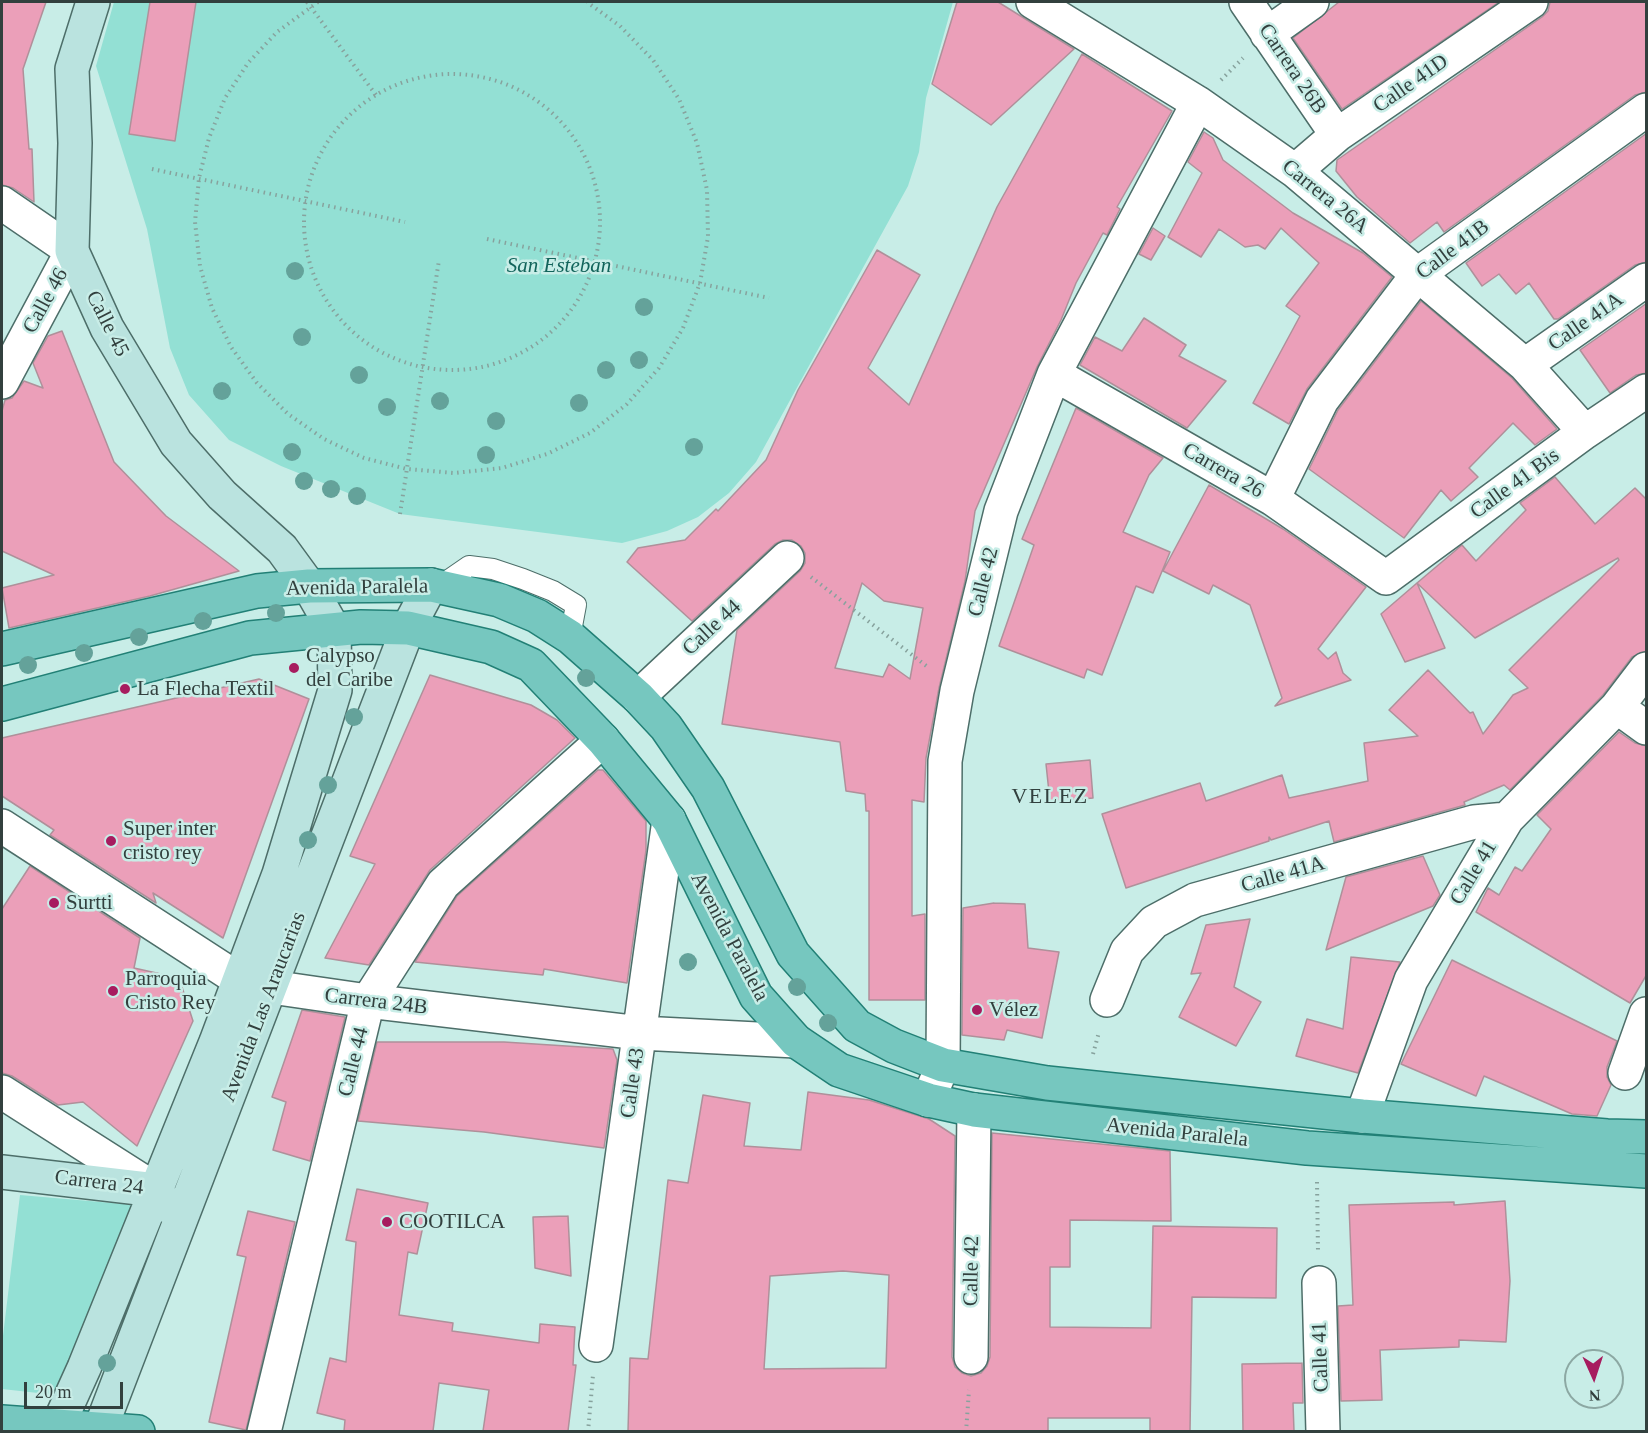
<!DOCTYPE html>
<html>
<head>
<meta charset="utf-8">
<style>
  body { margin:0 }
  #map { position:relative; width:1648px; height:1433px; overflow:hidden; background:#c8ede7; font-family:Georgia,serif }
  canvas { display:block }
  .frame { position:absolute; inset:0; border:3px solid #32403e; pointer-events:none }
  .north { position:absolute; left:1564px; top:1349px; width:60px; height:60px; box-sizing:border-box; background:#c8ede7; border:2px solid #8ca8a3; border-radius:50%; rotate:177deg; font-size:16px; font-weight:700; line-height:24px; text-align:center; color:#32403e }
  .north::after { content:''; display:block; margin:auto; width:21px; height:27px; background:#a71c5f; clip-path:polygon(50% 0,100% 100%,50% 72%,0 100%) }
  .scale { position:absolute; left:24px; top:1382px; width:99px; height:27px; box-sizing:border-box; border:3px solid #32403e; border-top:0; padding-left:8px; font-size:18px; line-height:21px; white-space:nowrap; color:#32403e; -webkit-text-stroke:4px #c8ede7; paint-order:stroke }
</style>
</head>
<body>
<div id="map">
<canvas width="1648" height="1433"></canvas>
<div class="frame"></div>
<div class="north">N</div>
<div class="scale">20 m</div>
</div>
<script>
const g = document.querySelector('canvas').getContext('2d');
g.lineJoin = 'round';
function fill(path, color) { g.fillStyle = color; g.fill(path, 'evenodd'); }
const toPath = rows => new Path2D(rows.map(r => 'M' + r).join(''));
function stroke(path, color, width, dash) { g.strokeStyle = color; g.lineWidth = width; g.lineCap = dash ? 'butt' : 'round'; g.setLineDash(dash || []); g.stroke(path); }
function drawText(font, color, halo, rows, align = 'center') {
  g.font = font + ' Georgia,serif'; g.lineWidth = 5; g.setLineDash([]); g.textBaseline = 'middle'; g.strokeStyle = halo; g.fillStyle = color; for (const [text, x, y, turn = 0] of rows) {
    g.save(); g.translate(x, y); g.rotate((+turn || 0) * Math.PI / 180); g.textAlign = isNaN(turn) ? turn : align; if (halo) g.strokeText(text, 0, 0); g.fillText(text, 0, 0); g.restore();
  }
}
fill(toPath([
  [114,2,953,2,926,98,919,152,908,186,756,462,729,493,698,517,667,531,622,543,400,514,281,466,229,440,189,395,170,348,147,229,96,66],
  [20,1195,135,1205,65,1396,2,1389,2,1344]
]), '#93e0d4');
const building = toPath([
  [2,2,46,2,23,69,29,149,32,149,34,202,13,188,2,185,2,2],
  [150,2,196,2,175,141,129,134,150,2],
  [957,2,998,2,1074,49,991,125,932,84,957,2],
  [1339,2,1499,2,1342,109,1293,38,1339,2],
  [1550,2,1647,2,1647,92,1635,95,1444,232,1437,222,1410,243,1357,197,1336,171,1337,160,1542,17,1548,11,1550,2],
  [1082,54,1172,111,1117,207,1120,209,1107,235,1103,233,1076,283,1061,320,1037,367,975,511,965,581,939,688,926,758,924,802,912,800,912,916,925,914,925,1000,869,1000,869,811,866,811,865,794,846,791,840,742,722,724,737,630,800,571,805,563,805,553,801,546,792,540,783,540,775,544,692,621,627,562,638,548,685,540,716,509,718,511,766,460,798,390,877,250,920,275,868,368,909,405,997,207,1082,54],
  [862,583,884,601,923,608,910,679,889,664,883,677,835,668,862,583],
  [1204,132,1213,138,1223,160,1293,213,1363,253,1392,277,1307,389,1289,424,1253,403,1300,316,1286,306,1319,263,1281,228,1265,249,1258,245,1245,247,1219,229,1201,257,1168,237,1202,173,1188,162,1204,132],
  [1647,133,1647,262,1635,265,1558,319,1554,319,1529,283,1516,294,1499,274,1482,286,1466,263,1647,133],
  [1153,228,1165,236,1151,260,1139,254,1153,228],
  [1421,301,1512,378,1557,429,1535,445,1513,423,1469,468,1478,477,1451,501,1441,490,1404,538,1309,469,1338,410,1421,301],
  [1647,303,1647,373,1636,375,1610,393,1580,350,1647,303],
  [1144,318,1186,345,1179,356,1226,381,1187,428,1080,365,1095,337,1122,351,1144,318],
  [62,331,114,462,166,516,239,571,150,596,9,628,2,588,54,575,2,551,2,411,5,400,12,398,24,381,43,388,33,363,48,336,62,331],
  [1076,408,1163,458,1149,475,1123,532,1170,552,1153,593,1136,586,1102,675,1087,669,1084,678,999,646,1034,545,1022,539,1076,408],
  [1555,477,1595,524,1635,488,1647,500,1647,651,1632,657,1603,695,1510,790,1504,785,1464,802,1465,805,1334,842,1329,821,1271,840,1269,837,1269,841,1126,888,1102,814,1200,783,1206,801,1282,775,1289,798,1368,781,1364,743,1418,736,1389,710,1428,670,1470,713,1473,712,1483,734,1513,695,1528,688,1509,670,1619,560,1618,558,1475,638,1417,583,1462,545,1476,561,1526,510,1520,503,1555,477],
  [1209,485,1283,529,1366,587,1318,649,1328,659,1336,652,1343,673,1351,680,1275,706,1282,698,1250,605,1213,585,1209,594,1163,571,1209,485],
  [1417,583,1445,648,1405,662,1381,614,1417,583],
  [430,675,531,705,557,720,575,738,430,870,369,965,325,958,375,864,350,856,430,675],
  [259,679,309,699,223,938,153,893,156,903,50,835,54,830,2,796,2,738,259,679],
  [1619,732,1635,743,1647,746,1647,974,1630,1003,1476,912,1488,888,1499,895,1515,867,1522,871,1551,829,1537,815,1619,732],
  [1090,760,1093,798,1050,802,1046,764,1090,760],
  [598,770,603,770,646,821,646,850,627,983,544,969,543,975,415,962,457,896,598,770],
  [1423,856,1440,895,1433,906,1326,950,1346,877,1423,856],
  [30,866,140,938,134,968,179,978,193,1021,137,1146,83,1102,58,1105,12,1076,2,1073,2,909,30,866],
  [994,903,1025,904,1028,948,1059,952,1042,1038,1007,1030,1004,1040,962,1035,963,908,994,903],
  [1250,919,1234,987,1261,1002,1236,1046,1179,1017,1201,973,1191,974,1206,925,1250,919],
  [1351,957,1400,962,1358,1073,1296,1056,1307,1019,1343,1029,1351,957],
  [1452,960,1617,1041,1607,1067,1607,1077,1611,1085,1597,1116,1572,1114,1484,1076,1476,1096,1401,1064,1452,960],
  [302,1010,345,1017,310,1161,273,1150,286,1102,272,1097,302,1010],
  [377,1042,504,1042,613,1049,617,1060,604,1148,484,1132,358,1121,377,1042],
  [808,1092,869,1100,929,1119,955,1136,952,1357,955,1367,962,1373,971,1376,981,1373,987,1366,990,1357,992,1133,1170,1151,1171,1221,1070,1220,1070,1267,1050,1267,1050,1327,1151,1328,1153,1226,1277,1228,1276,1298,1192,1297,1190,1431,1150,1431,1150,1418,1048,1418,1048,1431,628,1431,630,1358,648,1359,668,1180,688,1183,703,1095,750,1103,744,1146,801,1150,808,1092],
  [843,1271,889,1275,886,1368,764,1369,770,1276,843,1271],
  [357,1189,428,1203,417,1254,408,1252,399,1315,453,1323,452,1331,539,1343,540,1324,575,1327,573,1365,576,1365,568,1431,483,1431,489,1390,439,1383,433,1431,344,1431,345,1420,317,1413,330,1358,346,1362,356,1242,346,1240,357,1189],
  [1505,1201,1510,1281,1506,1342,1459,1340,1459,1347,1380,1350,1382,1400,1341,1401,1338,1306,1353,1305,1349,1205,1454,1202,1454,1205,1505,1201],
  [248,1211,295,1222,246,1430,209,1422,246,1257,237,1255,248,1211],
  [568,1216,571,1276,535,1268,533,1217,568,1216],
  [1302,1363,1303,1403,1293,1403,1294,1431,1243,1431,1242,1364,1302,1363]
]);
fill(building, '#eb9fb9');
stroke(building, '#af909a', 1.5);
const lane = toPath([
  [440,586,469,566,493,569,523,579,553,591,576,605,570,637]
]);
const street = toPath([
  [1033,2,1198,103,1295,171,1525,365,1585,432],
  [1246,2,1337,135],
  [1267,34,1312,2],
  [1295,171,1337,135,1531,2],
  [2,203,72,251,2,382],
  [1525,365,1646,280],
  [1054,374,1273,499,1386,578,1585,432,1646,391],
  [1273,499,1322,400,1418,274,1646,110],
  [638,697,787,558],
  [1617,707,1646,728],
  [2,826,238,979,271,987,368,1001,640,1033,796,1041],
  [1107,1000,1127,951,1154,922,1195,900,1474,822,1507,819],
  [1625,1073,1646,1014],
  [2,1092,156,1190],
  [928,1100,943,1065,945,761,957,691,1001,511,1054,374,1198,103],
  [1362,1116,1411,980,1507,819,1617,707,1646,669],
  [1319,1283,1323,1432],
  [596,1345,669,820],
  [971,1357,974,1110],
  [264,1432,368,1001,443,884,603,740]
]);
const secondary = toPath([
  [2,1172,156,1190,167,1206],
  [55,1432,84,1368,216,1042,279,874,335,690,334,630,309,586,282,549,222,495,176,443,107,328,72,251,75,143,72,69,93,2],
  [102,1432,101,1427,408,628,431,585]
]);
const primary = toPath([
  [2,649,257,591,309,586,431,585,499,600,537,616,570,637,638,697,666,727,708,788,793,954,857,1026,894,1046,943,1065,1047,1083,1362,1116,1607,1136,1646,1137],
  [2,704,250,638,361,627,408,628,491,647,531,665,603,740,669,820,756,996,796,1041,839,1070,928,1100,974,1110,1307,1148,1646,1171],
  [2,1422,138,1432]
]);
stroke(lane, '#4d6e69', 22);
stroke(street, '#4d6e69', 36);
stroke(secondary, '#4d6e69', 36);
stroke(primary, '#228076', 36);
stroke(toPath([
  [307,2,376,95],
  [318,2,277,32,248,63,225,98,209,138,199,178,195,222,200,266,212,308,231,347,257,383,288,414,324,439,364,458,407,469,454,473,502,468,547,454,590,433,627,404,659,368,683,328,700,283,708,237,707,190,697,143,679,99,653,60,620,26,587,2],
  '304 222a148 148 0 1 1 296 0a148 148 0 1 1-296 0Z',
  [1221,80,1243,58],
  [152,169,405,222],
  [487,239,769,298],
  [400,514,439,260],
  [811,577,929,668],
  [1093,1054,1099,1032],
  [1317,1182,1318,1252],
  [588,1432,593,1375],
  [966,1432,969,1390]
]), '#87a29d', 4, [1.5, 4.5]);
stroke(lane, '#fff', 20);
stroke(street, '#fff', 33);
stroke(secondary, '#bae3df', 33);
stroke(primary, '#76c7bf', 33);
g.fillStyle = '#64a29a';
for (const [x, y] of [
  [295,271],
  [644,307],
  [302,337],
  [639,360],
  [606,370],
  [359,375],
  [222,391],
  [440,401],
  [579,403],
  [387,407],
  [496,421],
  [694,447],
  [292,452],
  [486,455],
  [304,481],
  [331,489],
  [357,496],
  [276,613],
  [203,621],
  [139,637],
  [84,653],
  [28,665],
  [586,678],
  [354,717],
  [328,785],
  [308,840],
  [688,962],
  [797,987],
  [828,1023],
  [107,1363]
]) { g.beginPath(); g.arc(x, y, 9, 0, 2 * Math.PI); g.fill(); }
for (const [x, y, r, color] of [
  [294,668,6,"#a71c5f"],
  [125,689,6,"#a71c5f"],
  [111,841,6,"#a71c5f"],
  [54,903,6,"#a71c5f"],
  [113,991,6,"#a71c5f"],
  [977,1010,6,"#a71c5f"],
  [387,1222,6,"#a71c5f"]
]) { const dot = new Path2D(); dot.arc(x, y, r, 0, 2 * Math.PI); g.fillStyle = color; g.fill(dot); stroke(dot, '#c8ede7', 2); }
drawText('21px', '#32403e', '#c8ede7', [
  ["Carrera 26B",1292,69,56],
  ["Calle 41D",1411,84,-35],
  ["Carrera 26A",1325,197,39],
  ["Calle 41B",1453,250,-37],
  ["Calle 46",46,301,-61],
  ["Calle 41A",1586,322,-35],
  ["Calle 45",107,324,63],
  ["Carrera 26",1223,471,30],
  ["Calle 41 Bis",1515,484,-36],
  ["Calle 42",984,582,-76],
  ["Avenida Paralela",357,588,-1],
  ["Calle 44",712,628,-43],
  ["Calle 41",1474,873,-59],
  ["Calle 41A",1283,875,-16],
  ["Avenida Paralela",729,937,62],
  ["Carrera 24B",376,1002,7],
  ["Avenida Las Araucarias",264,1007,-69],
  ["Calle 44",354,1062,-76],
  ["Calle 43",633,1083,-82],
  ["Avenida Paralela",1177,1133,6],
  ["Carrera 24",99,1183,7],
  ["Calle 42",972,1271,-89],
  ["Calle 41",1321,1357,-92]
]);
drawText('italic 21px', '#12645b', '#c8ede7', [
  ["San Esteban",559,266]
]);
drawText('21px', '#32403e', '#c8ede7', [
  ["Calypso",306,656],
  ["del Caribe",306,680],
  ["La Flecha Textil",137,689],
  ["Super inter",123,829],
  ["cristo rey",123,853],
  ["Surtti",66,903],
  ["Parroquia",125,979],
  ["Cristo Rey",125,1003],
  ["Vélez",989,1010],
  ["COOTILCA",399,1222]
], 'left');
g.letterSpacing = '1.5px';
drawText('22px', '#32403e', '#c8ede7', [
  ["VELEZ",1050,797]
]);
g.letterSpacing = '0px';
</script>
</body>
</html>
